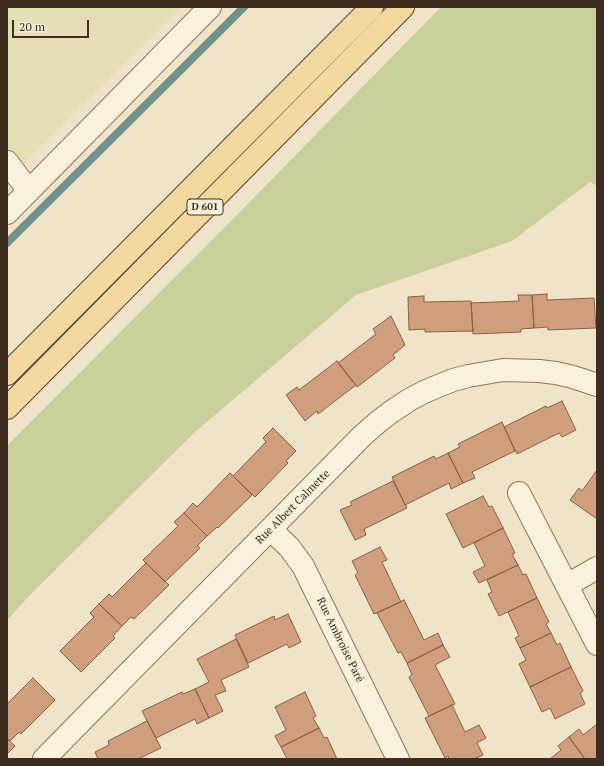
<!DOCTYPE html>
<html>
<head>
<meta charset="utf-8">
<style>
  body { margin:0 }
  #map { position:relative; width:604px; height:766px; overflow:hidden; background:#f0e4c8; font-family:"PT Serif",serif }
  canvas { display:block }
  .frame { position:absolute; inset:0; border:8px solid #3d2e20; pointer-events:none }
  .scale { position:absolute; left:12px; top:20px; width:77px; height:18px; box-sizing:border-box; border:2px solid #3d2e20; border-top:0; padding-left:5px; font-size:12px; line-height:14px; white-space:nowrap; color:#3d2e20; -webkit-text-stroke:3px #f7eed8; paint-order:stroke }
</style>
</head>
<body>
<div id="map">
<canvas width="604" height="766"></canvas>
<div class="frame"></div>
<div class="scale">20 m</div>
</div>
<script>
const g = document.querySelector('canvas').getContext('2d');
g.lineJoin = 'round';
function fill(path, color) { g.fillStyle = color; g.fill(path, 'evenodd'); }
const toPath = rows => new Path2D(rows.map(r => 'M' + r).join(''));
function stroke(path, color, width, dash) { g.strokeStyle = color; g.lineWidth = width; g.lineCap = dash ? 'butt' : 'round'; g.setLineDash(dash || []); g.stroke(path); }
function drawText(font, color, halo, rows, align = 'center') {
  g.font = font + ' "PT Serif",serif'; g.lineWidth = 3.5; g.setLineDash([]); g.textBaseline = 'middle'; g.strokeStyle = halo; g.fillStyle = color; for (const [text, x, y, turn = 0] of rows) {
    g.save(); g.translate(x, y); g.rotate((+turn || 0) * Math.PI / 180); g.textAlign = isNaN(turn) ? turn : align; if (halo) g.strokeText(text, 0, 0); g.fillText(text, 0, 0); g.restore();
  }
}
fill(toPath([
  [7,7,182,7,7,180]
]), '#e6deb5');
fill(toPath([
  [441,7,597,7,597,186,590,182,512,241,356,295,194,433,35,590,7,620,7,446,221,231]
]), '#c9cf9b');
stroke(toPath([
  [7,243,244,7]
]), '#6f938a', 8);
const building = toPath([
  [547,294,547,300,594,298,596,328,548,330,548,327,534,328,532,295,547,294],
  [518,295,532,295,534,328,521,329,521,332,473,334,471,303,519,301,518,295],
  [424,296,424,302,471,301,473,331,425,332,425,329,409,330,408,297,424,296],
  [391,316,405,345,393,355,395,358,357,387,338,363,376,334,373,329,391,316],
  [337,361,356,385,318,414,317,411,305,421,286,395,297,387,299,390,337,361],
  [562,401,576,430,562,437,559,433,517,454,504,427,546,406,547,408,562,401],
  [502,422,515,451,472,472,475,478,463,483,448,453,460,447,458,444,502,422],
  [273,428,296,451,286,461,288,463,255,497,233,476,266,442,263,438,273,428],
  [448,453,463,483,451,489,449,483,405,505,392,477,434,456,436,459,448,453],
  [597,470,597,519,570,500,579,488,582,491,597,470],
  [230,473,252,495,218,528,217,527,207,536,184,513,193,503,197,507,230,473],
  [393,481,407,508,364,529,366,535,355,540,340,510,352,505,350,502,393,481],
  [483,496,489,507,492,506,503,528,463,548,446,514,483,496],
  [184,513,207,536,197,546,200,548,165,582,143,560,178,526,174,522,184,513],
  [503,528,515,553,512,554,518,565,479,583,473,572,485,566,474,543,503,528],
  [380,547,387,560,382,562,401,602,374,614,355,575,358,573,352,561,380,547],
  [146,563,169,585,134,619,131,617,122,626,99,604,109,594,112,597,146,563],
  [518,565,523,575,526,574,537,598,499,616,488,594,492,592,487,580,518,565],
  [537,598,549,622,546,624,551,633,520,648,515,638,519,636,508,612,537,598],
  [404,600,424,640,438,633,443,645,407,663,401,652,398,653,377,613,404,600],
  [99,604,122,626,113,636,115,638,81,672,60,651,94,617,90,613,99,604],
  [288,614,301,642,289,648,287,644,248,663,235,635,274,616,275,620,288,614],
  [551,633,557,645,560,643,571,667,530,687,519,664,526,660,520,648,551,633],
  [236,639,249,667,221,680,226,691,215,695,223,711,209,718,195,689,209,682,197,659,236,639],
  [443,645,450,657,435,665,455,704,429,716,409,677,412,675,407,663,443,645],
  [571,667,583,691,580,693,585,704,555,719,550,708,542,712,530,687,571,667],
  [33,678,55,700,21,734,19,732,10,741,7,739,7,704,33,678],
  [195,689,209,718,197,724,195,719,156,738,142,711,182,692,183,694,195,689],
  [305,692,316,716,313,718,319,728,281,747,275,736,286,730,275,707,305,692],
  [452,705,465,732,479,725,486,738,477,743,483,755,474,759,449,759,448,756,445,758,425,718,452,705],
  [147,721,161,748,138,759,98,759,95,752,109,745,108,741,147,721],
  [597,724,597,757,595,759,585,759,569,737,579,729,583,735,597,724],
  [319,728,324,738,327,737,337,759,287,759,281,747,319,728],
  [569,737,585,759,550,759,561,750,558,746,569,737],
  [7,739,15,746,7,754,7,739]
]);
fill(building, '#cf9f7d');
stroke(building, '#8d5f41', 1);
const minor = toPath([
  [7,162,29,191],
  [7,213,210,7],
  [519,493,597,644],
  [271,530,289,547,303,566,398,759],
  [567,585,597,568],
  [44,759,362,436,378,422,391,412,409,400,424,392,453,380,468,376,503,370,539,371,556,373,573,377,597,385]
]);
const major = toPath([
  [7,374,372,7],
  [7,408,403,7]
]);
stroke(minor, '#8d765c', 24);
stroke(major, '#5b4430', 24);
stroke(minor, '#faf1dc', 22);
stroke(major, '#f3d9a0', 22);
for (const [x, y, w] of [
  [205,207,36]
]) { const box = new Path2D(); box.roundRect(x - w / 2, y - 8, w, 16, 3); g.fillStyle = '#f7eed8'; g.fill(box); stroke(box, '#3d2e20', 1); }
drawText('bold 10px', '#3d2e20', null, [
  ["D 601",205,207]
]);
drawText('11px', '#3d2e20', '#f7eed8', [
  ["Rue Albert Calmette",293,507,-45],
  ["Rue Ambroise Paré",340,640,64]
]);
</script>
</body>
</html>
